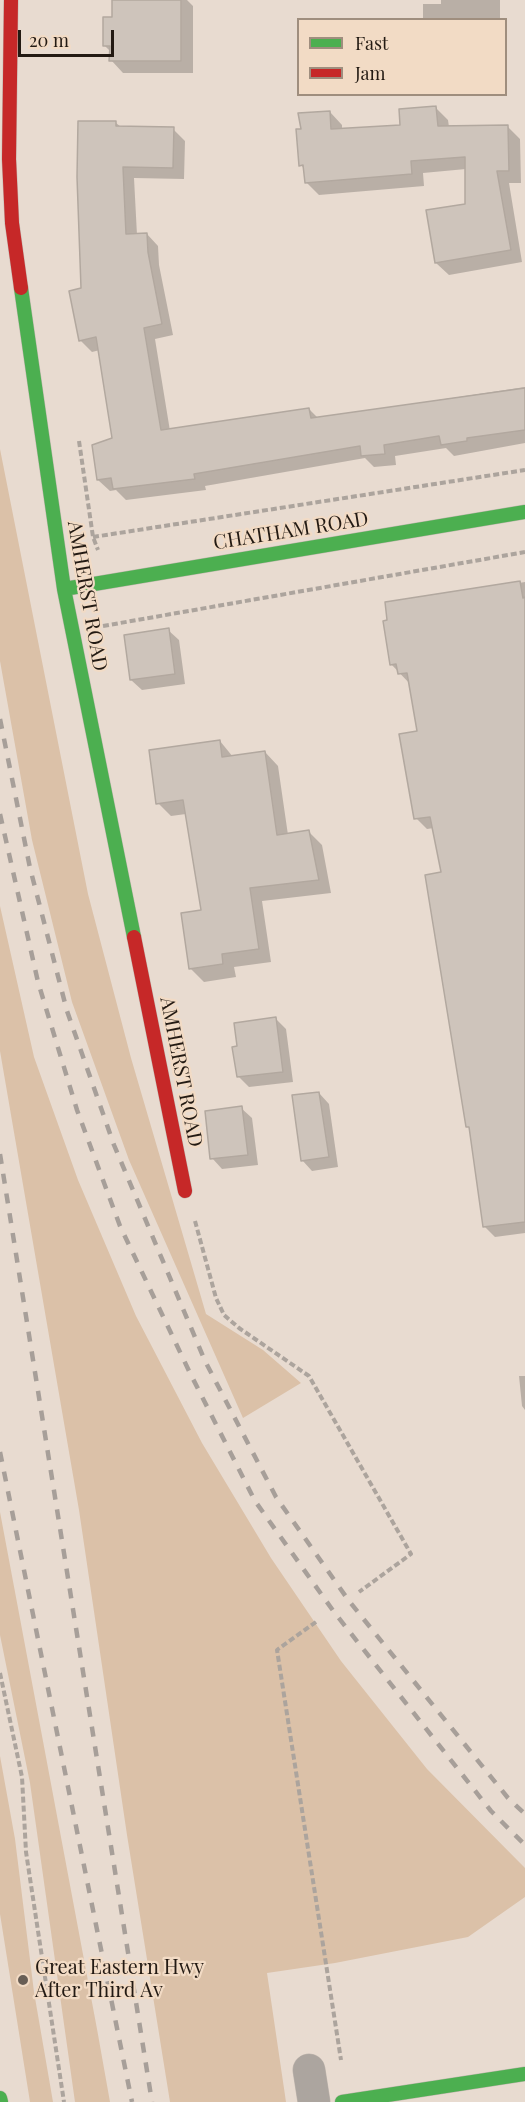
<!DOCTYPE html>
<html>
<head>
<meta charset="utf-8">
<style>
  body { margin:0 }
  #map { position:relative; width:525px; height:2102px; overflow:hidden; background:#e8dbd0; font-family:"Playfair Display",serif }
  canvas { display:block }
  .legend { position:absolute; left:297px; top:18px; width:210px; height:78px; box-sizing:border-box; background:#f2dbc5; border:2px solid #9f8e7e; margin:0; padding:8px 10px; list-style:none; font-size:18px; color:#231a13 }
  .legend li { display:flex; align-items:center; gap:12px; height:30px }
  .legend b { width:30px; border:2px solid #9f8e7e }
  .scale { position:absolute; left:18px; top:30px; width:96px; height:27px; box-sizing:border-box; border:3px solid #231a13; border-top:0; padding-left:8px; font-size:18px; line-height:21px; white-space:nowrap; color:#231a13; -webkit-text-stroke:4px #f2dbc5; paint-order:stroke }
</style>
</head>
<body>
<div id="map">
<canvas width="525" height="2102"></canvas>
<ul class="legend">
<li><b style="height:8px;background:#4caf50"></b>Fast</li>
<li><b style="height:8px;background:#c62828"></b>Jam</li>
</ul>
<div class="scale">20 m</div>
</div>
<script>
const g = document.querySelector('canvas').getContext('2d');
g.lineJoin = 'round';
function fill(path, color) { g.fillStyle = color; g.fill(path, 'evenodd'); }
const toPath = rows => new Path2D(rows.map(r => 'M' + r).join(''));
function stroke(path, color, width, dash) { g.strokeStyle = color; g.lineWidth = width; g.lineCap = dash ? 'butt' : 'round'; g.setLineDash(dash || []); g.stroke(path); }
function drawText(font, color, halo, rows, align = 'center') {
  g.font = font + ' "Playfair Display",serif'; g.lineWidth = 4.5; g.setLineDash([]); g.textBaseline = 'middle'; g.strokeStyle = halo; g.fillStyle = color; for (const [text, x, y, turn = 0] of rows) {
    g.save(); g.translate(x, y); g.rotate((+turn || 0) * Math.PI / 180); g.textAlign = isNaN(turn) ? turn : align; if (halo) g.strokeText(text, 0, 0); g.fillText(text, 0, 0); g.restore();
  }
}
fill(toPath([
  [0,449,88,894,131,1058,206,1314,263,1350,301,1383,243,1418,129,1160,72,1002,32,840,0,661],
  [0,906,34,1057,78,1180,136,1316,202,1443,271,1558,341,1661,427,1769,525,1868,525,1897,468,1937,335,1963,267,1973,286,2102,170,2102,127,1835,79,1510,0,1051],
  [0,1512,97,2029,110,2102,75,2102,30,1783,0,1635],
  [0,1756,15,1839,34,1992,53,2102,30,2102,0,1914]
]), '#dbc1a8');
fill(toPath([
  [114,0,187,0,193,6,193,73,123,73,111,60,111,52,104,45,114,19],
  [441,0,500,0,500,20,423,20,423,4,441,4],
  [436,108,448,120,449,127,507,126,520,139,521,183,509,183,522,262,449,275,436,263,466,205,466,169,423,173,424,186,319,195,306,182,305,170,301,165,303,131,330,112,342,125,342,130,402,126],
  [116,123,121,127,173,129,185,141,184,179,134,178,137,235,147,234,158,246,159,265,173,335,155,339,170,431,309,409,318,418,525,387,525,443,454,456,446,448,395,456,396,465,374,467,365,458,205,486,206,490,126,500,116,490,110,491,98,480,113,439,100,350,92,352,80,340,83,290],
  [525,582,525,1233,495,1237,484,1226,471,1129,468,1126,443,874,434,828,427,829,416,818,418,732,411,685,391,664,387,604],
  [168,630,179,640,185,684,142,690,131,680],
  [220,741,233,757,265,752,278,766,288,835,309,832,322,845,331,893,262,901,271,962,234,967,236,977,204,982,190,968,203,912,186,814,171,816,158,803],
  [276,1019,286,1029,293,1082,249,1087,238,1076,239,1047],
  [319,1093,329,1104,338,1167,312,1171,302,1160],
  [241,1108,252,1118,258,1165,222,1169,212,1158],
  [519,1376,525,1376,525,1410,522,1406]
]), '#0003');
const building = toPath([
  [112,0,181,0,181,61,109,61,110,46,103,46,103,17,112,17,112,0],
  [436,106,438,126,508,125,509,171,497,171,511,250,435,263,426,210,465,204,465,157,411,161,412,174,305,183,303,165,299,166,296,129,301,129,298,113,330,111,331,129,400,125,399,109,436,106],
  [78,121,116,121,116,126,174,127,173,168,123,167,126,234,147,233,148,252,162,324,144,328,161,430,309,408,311,418,525,388,525,430,467,438,467,441,441,445,439,436,384,445,385,454,361,456,360,446,194,474,195,479,113,489,111,478,97,480,92,445,112,438,96,337,79,341,69,291,81,288,77,177,78,121],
  [520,581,523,598,525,597,525,1222,483,1227,469,1127,466,1127,425,875,441,872,430,817,414,819,399,734,417,731,407,673,398,674,396,664,390,665,383,621,387,620,385,602,520,581],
  [169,628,175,674,130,680,124,635,169,628],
  [220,740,222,757,265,751,277,835,309,830,319,880,250,888,259,949,222,954,223,964,189,969,181,913,201,910,183,800,156,804,149,750,220,740],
  [276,1017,283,1072,237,1077,232,1047,237,1046,234,1023,276,1017],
  [319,1092,329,1157,301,1161,292,1095,319,1092],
  [242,1106,248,1155,210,1159,205,1111,242,1106]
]);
fill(building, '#cec4bb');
stroke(building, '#b2a89f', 1.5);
const street = toPath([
  [309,2070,314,2102]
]);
const fast = toPath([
  [21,288,64,589,134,937],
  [64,589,525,512],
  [0,2098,1,2102],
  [342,2102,525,2074]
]);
const jam = toPath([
  [11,0,9,159,12,223,21,288],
  [134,937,185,1191]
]);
stroke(street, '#c2b8b0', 33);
stroke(fast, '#c2b8b0', 15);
stroke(jam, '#c2b8b0', 15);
stroke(toPath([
  [79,441,93,537,98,550],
  [93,537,525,470],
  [103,626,525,552],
  [195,1221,216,1298,224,1315,239,1328,309,1376,411,1554,359,1592],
  [316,1622,277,1650,341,2060],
  [0,1673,22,1777,26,1852,64,2102]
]), '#aca49d', 4, [6, 3]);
stroke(street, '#aca59f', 32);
stroke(fast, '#4caf50', 14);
stroke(jam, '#c62828', 14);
stroke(toPath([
  [0,719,30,868,67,1011,114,1145,205,1361,276,1497,349,1601,508,1798,525,1814],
  [0,814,38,982,77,1110,120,1226,190,1373,255,1501,334,1612,491,1811,525,1845],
  [0,1154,152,2102],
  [0,1452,132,2102]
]), '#a79f99', 4.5, [10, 10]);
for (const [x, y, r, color] of [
  [23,1980,6,"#685e55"]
]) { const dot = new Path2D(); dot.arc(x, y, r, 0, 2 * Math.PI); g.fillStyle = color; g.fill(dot); stroke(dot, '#f2dbc5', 2); }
drawText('20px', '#231a13', '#f2dbc5', [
  ["CHATHAM ROAD",291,531,-9],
  ["AMHERST ROAD",87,596,80],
  ["AMHERST ROAD",181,1072,79]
]);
drawText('20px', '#231a13', '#f2dbc5', [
  ["Great Eastern Hwy",35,1968],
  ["After Third Av",35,1991]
], 'left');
</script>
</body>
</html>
